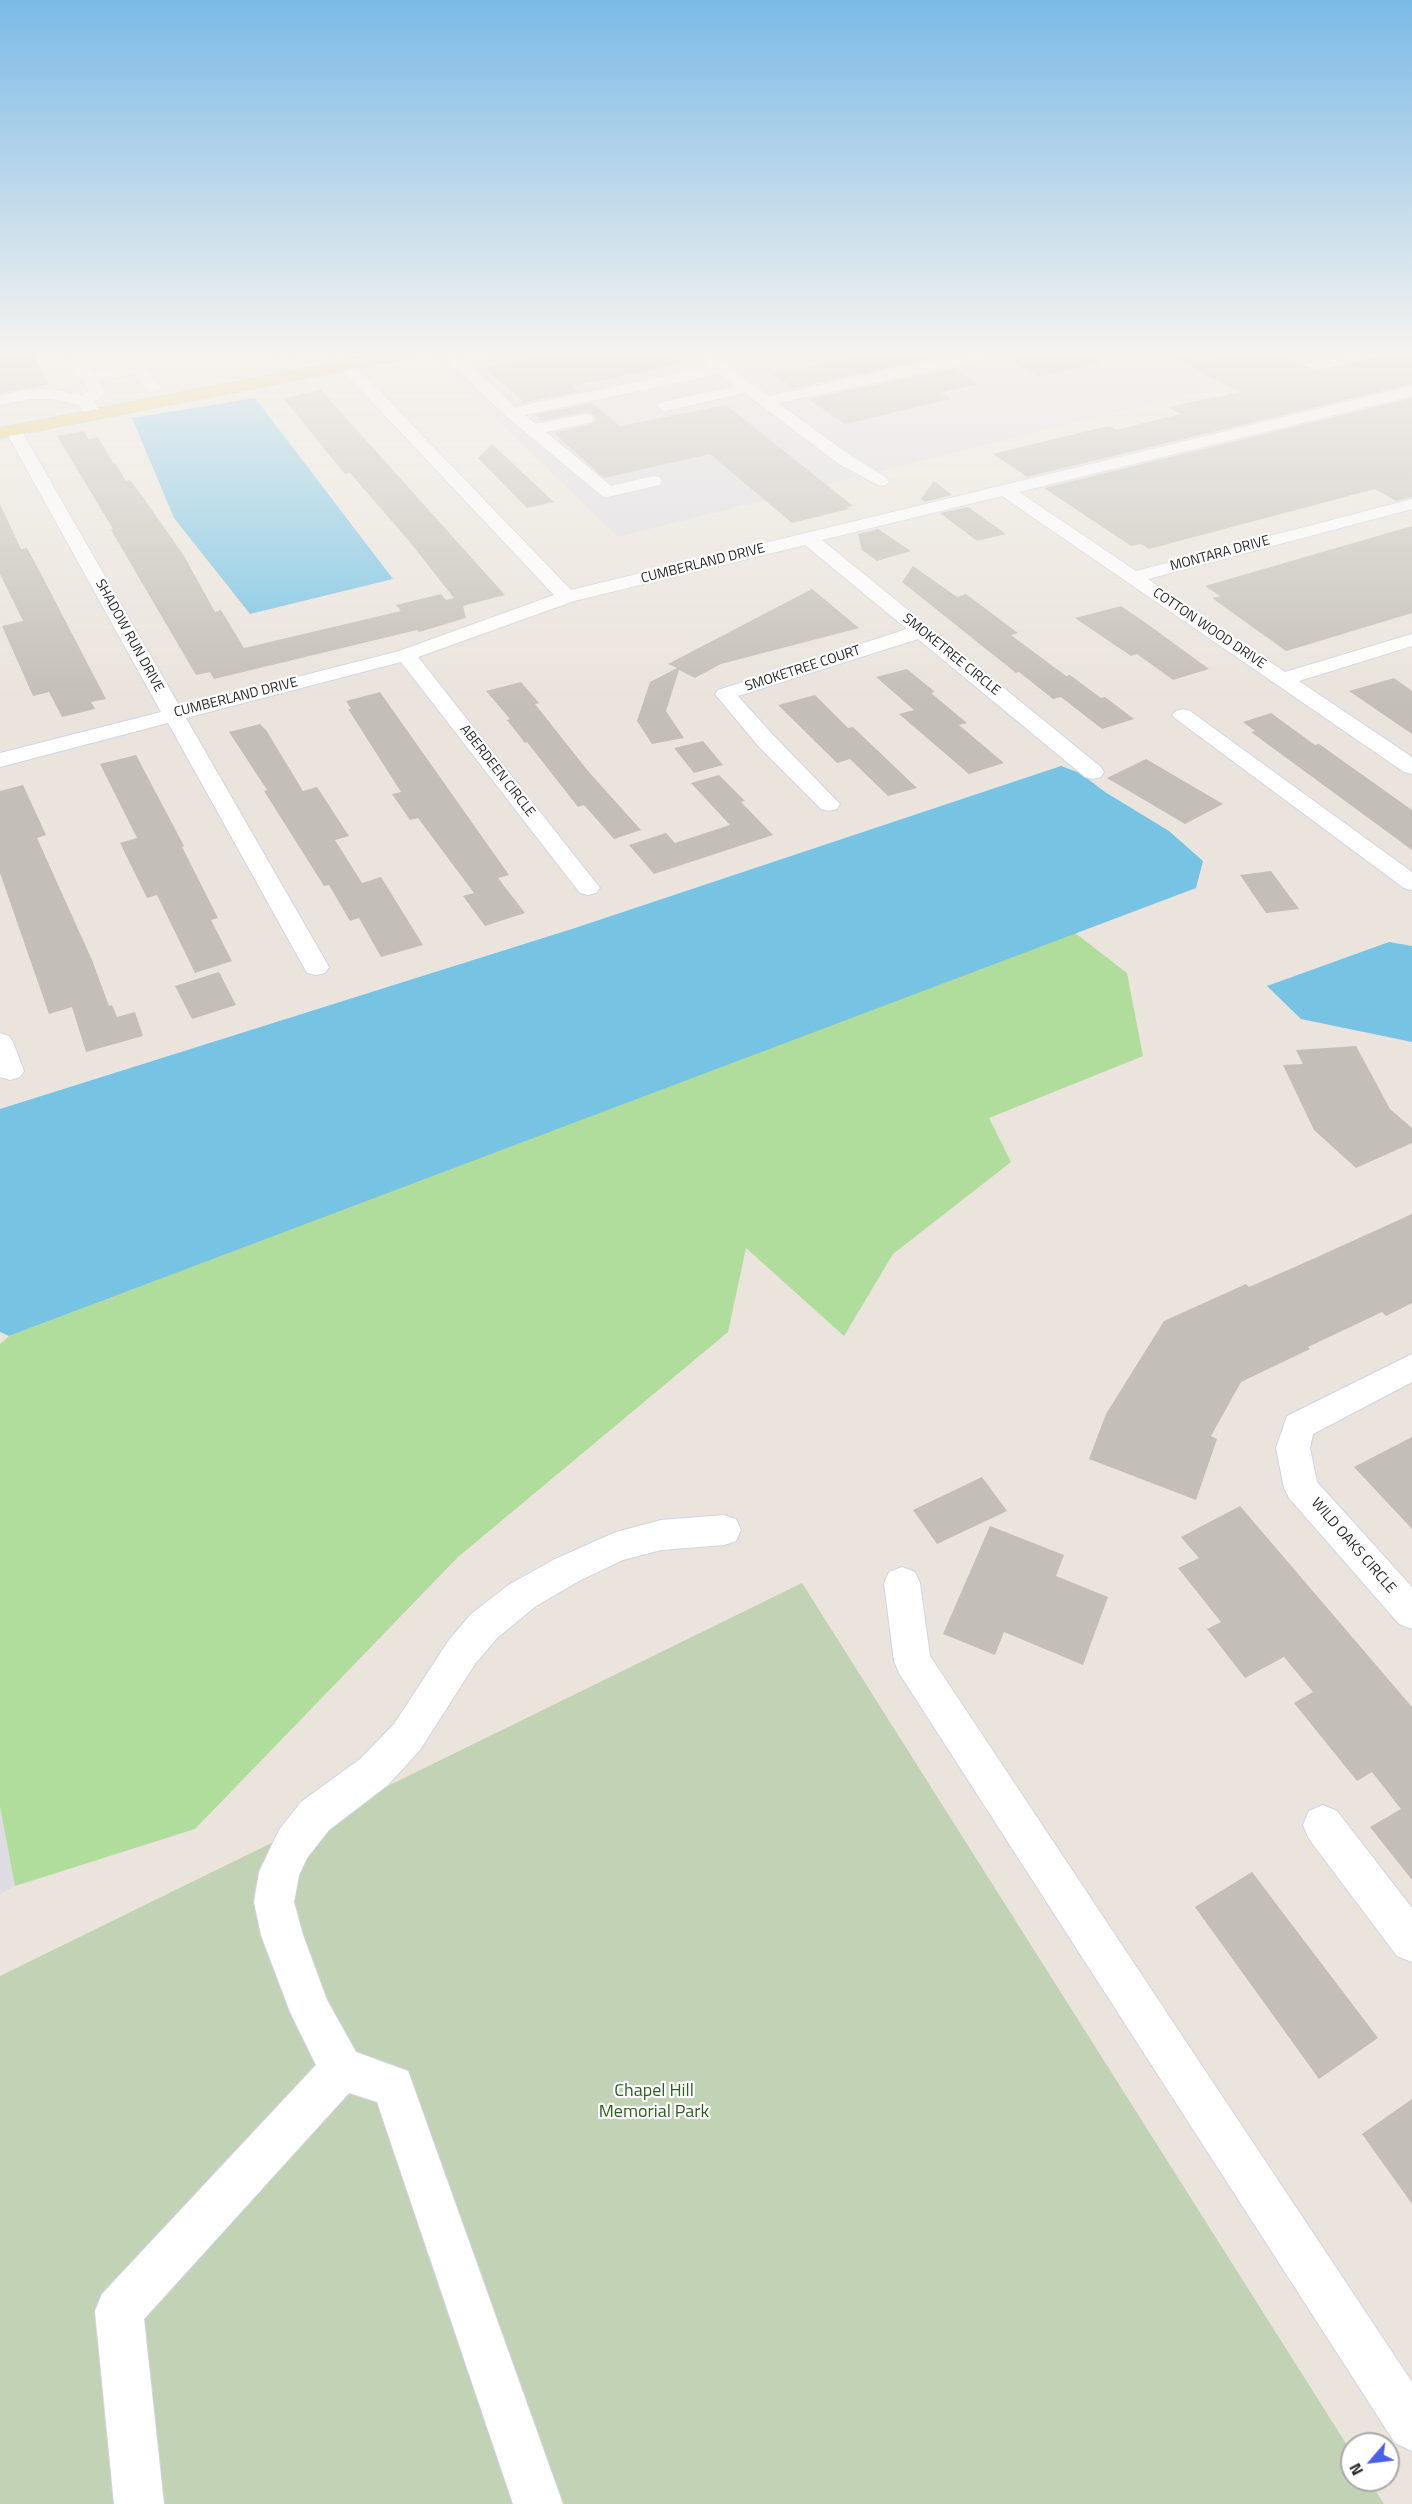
<!DOCTYPE html>
<html>
<head>
<meta charset="utf-8">
<style>
  body { margin:0 }
  #map { position:relative; width:1412px; height:2504px; overflow:hidden; background:#eae4dc; font-family:"Titillium Web",sans-serif }
  canvas { display:block }
  .north { position:absolute; left:1340px; top:2432px; width:60px; height:60px; box-sizing:border-box; background:#fff; border:2px solid #a9a9a9; border-radius:50%; rotate:242deg; font-size:16px; font-weight:700; line-height:24px; text-align:center; color:#292929 }
  .north::after { content:''; display:block; margin:auto; width:21px; height:27px; background:#4860eb; clip-path:polygon(50% 0,100% 100%,50% 72%,0 100%) }
</style>
</head>
<body>
<div id="map">
<canvas width="1412" height="2504"></canvas>
<div class="north">N</div>
</div>
<script>
const g = document.querySelector('canvas').getContext('2d');
g.lineJoin = 'round';
function fill(path, color) { g.fillStyle = color; g.fill(path, 'evenodd'); }
const toPath = rows => new Path2D(rows.map(r => 'M' + r).join(''));
function stroke(path, color, width, dash) { g.strokeStyle = color; g.lineWidth = width; g.lineCap = dash ? 'butt' : 'round'; g.setLineDash(dash || []); g.stroke(path); }
function drawText(font, color, halo, rows, align = 'center') {
  g.font = font + ' "Titillium Web",sans-serif'; g.lineWidth = 4.5; g.setLineDash([]); g.textBaseline = 'middle'; g.strokeStyle = halo; g.fillStyle = color; for (const [text, x, y, turn = 0] of rows) {
    g.save(); g.translate(x, y); g.rotate((+turn || 0) * Math.PI / 180); g.textAlign = isNaN(turn) ? turn : align; if (halo) g.strokeText(text, 0, 0); g.fillText(text, 0, 0); g.restore();
  }
}
fill(toPath([
  [691,353,837,462,860,476,618,537,429,354],
  [711,353,1349,353,877,472,853,458],
  [0,1806,15,1886,0,1894]
]), '#dedce3');
fill(toPath([
  [1075,933,1127,973,1143,1056,989,1118,1011,1162,893,1254,844,1336,746,1248,728,1332,458,1557,195,1829,15,1886,0,1806,0,1344,9,1336]
]), '#b0dc9c');
fill(toPath([
  [802,1583,1352,2453,1352,2480,1369,2480,1384,2504,0,2504,0,1976]
]), '#c2d2b4');
fill(toPath([
  [255,398,393,579,250,614,174,518,132,418],
  [1061,766,1080,773,1105,792,1169,831,1203,861,1196,888,9,1336,0,1332,0,1109,575,928],
  [1389,942,1412,946,1412,1042,1301,1019,1267,986]
]), '#77c3e4');
fill(toPath([
  [0,353,33,353,48,385,0,393],
  [556,353,678,353,679,364,572,386,579,392,521,403,520,402,523,401,484,368],
  [871,353,926,353,935,358,793,388,773,374],
  [1041,353,1099,353,1100,363,1039,377,1010,360],
  [1165,353,1187,353,1201,363,1211,358,1211,353,1280,353,1316,371,1390,353,1412,353,1412,384,1027,477,993,454,1091,430,1110,426,1116,430,1180,414,1168,407,1240,392],
  [953,369,979,384,941,392,951,399,845,424,808,399],
  [321,390,505,595,463,606,466,618,419,632,417,630,214,679,210,672,196,675,111,530,113,529,57,436,84,431,88,439,98,437,113,463,115,463,126,481,130,480,145,500,184,556,215,612,221,610,244,648,401,611,396,605,441,594,446,600,454,598,409,541,350,473,345,474,283,398],
  [1412,398,1412,497,1396,501,1375,489,1149,549,1141,544,1131,546,1044,488],
  [592,403,620,426,726,405,853,506,846,507,849,509,792,523,710,454,604,478,554,433,592,424,596,420,594,415,586,412,541,421,535,415],
  [492,444,554,502,527,508,478,458],
  [934,481,952,495,925,502,921,499],
  [0,504,21,549,27,548,41,574,106,699,91,702,95,709,62,717,49,692,33,696,2,626,23,621,0,574],
  [968,507,1006,534,977,541,940,513],
  [1412,526,1412,613,1303,646,1286,651,1212,598,1220,596,1205,586],
  [878,529,911,551,877,561,862,550,858,534],
  [913,566,957,597,966,594,1018,633,1011,635,1066,676,1070,675,1101,698,1105,697,1134,719,1102,729,1061,697,1053,699,1019,672,1016,673,902,582],
  [812,589,859,628,721,664,695,678,679,670,666,711,684,738,652,744,637,721,650,682,677,668,668,664],
  [1121,606,1146,623,1209,669,1173,680,1137,654,1131,656,1075,618],
  [907,669,935,692,931,693,967,723,959,725,1004,763,969,774,899,714,914,710,876,677],
  [1394,678,1412,691,1412,734,1349,691],
  [521,682,539,703,535,704,588,771,641,830,614,839,584,805,578,807,527,742,525,743,507,720,510,719,486,691],
  [380,692,509,875,498,878,525,913,485,926,463,896,474,893,418,818,410,820,392,794,401,792,348,709,351,709,346,701],
  [815,695,848,728,853,727,917,788,888,796,850,759,837,763,778,705],
  [1271,713,1315,745,1319,744,1412,810,1412,850,1251,732,1255,731,1243,722],
  [260,724,266,730,303,791,317,787,349,836,335,840,362,883,381,877,423,945,381,957,359,918,350,921,329,885,324,886,264,791,267,790,229,732],
  [703,741,723,765,694,773,674,748],
  [136,755,184,846,182,847,218,918,211,920,232,961,195,973,157,895,147,898,120,843,137,838,100,764],
  [1146,759,1223,804,1185,824,1107,778],
  [719,775,745,801,741,802,773,835,654,874,629,845,666,833,675,843,730,825,691,783],
  [23,785,46,835,37,838,92,960,109,1006,112,1005,117,1017,135,1012,143,1036,86,1052,72,1007,49,1014,0,873,0,791],
  [1271,871,1299,909,1266,913,1240,875],
  [219,972,236,1005,192,1019,175,986],
  [1356,1046,1390,1109,1412,1128,1412,1143,1356,1168,1314,1130,1283,1065,1303,1064,1296,1050],
  [1412,1214,1412,1303,1386,1316,1382,1312,1308,1347,1310,1349,1241,1382,1211,1436,1217,1439,1196,1500,1089,1459,1106,1414,1164,1321,1246,1284,1249,1287,1315,1258],
  [1412,1437,1412,1529,1354,1467],
  [982,1477,1007,1511,937,1544,913,1510],
  [1240,1506,1412,1707,1412,1880,1370,1827,1401,1809,1372,1772,1357,1781,1294,1703,1313,1692,1284,1657,1245,1678,1207,1629,1221,1622,1178,1568,1199,1558,1181,1537],
  [990,1526,1064,1555,1056,1576,1108,1597,1083,1665,1004,1632,995,1655,943,1634],
  [1252,1872,1378,2038,1319,2079,1195,1907],
  [1412,2099,1412,2204,1362,2134]
]), '#c3beb7');
const minor = toPath([
  [64,353,80,353,93,373,138,364,143,366,161,388,153,393,147,391,134,374,99,381,106,392,94,402,102,414,94,419,88,417,79,405,52,399,30,399,0,405,0,395,30,389,52,389,82,396,89,391,64,353],
  [274,353,290,353,297,362,289,367,284,365,274,353],
  [326,353,343,353,571,590,1412,386,1412,396,1019,492,1136,571,1412,499,1412,509,1148,579,1285,672,1412,634,1412,646,1299,681,1412,757,1412,774,1404,772,1002,496,822,540,1101,767,1104,772,1101,777,1093,779,1085,777,918,639,738,696,775,737,840,804,837,809,829,811,821,809,759,747,715,694,718,690,907,629,805,545,574,601,418,657,596,883,600,888,596,893,588,895,580,893,401,662,186,718,329,967,325,973,316,975,307,973,168,723,0,767,0,753,161,712,5,430,13,425,21,430,180,707,399,651,554,595,326,353],
  [440,353,457,353,460,356,474,353,505,353,502,356,468,363,515,407,710,367,698,357,703,353,711,354,768,396,970,353,1000,353,992,358,778,403,851,456,886,477,889,481,886,485,880,486,839,464,745,393,665,411,657,406,659,403,735,386,719,374,525,415,536,424,586,414,592,416,594,419,592,422,546,432,611,486,653,476,659,477,662,481,659,485,608,497,602,496,506,416,440,353],
  [1189,353,1208,353,1210,356,1202,361,1189,353],
  [1183,709,1190,711,1412,872,1412,890,1404,888,1176,719,1172,715,1176,711,1183,709],
  [0,1033,9,1036,13,1042,24,1071,20,1077,10,1080,0,1077,0,1033],
  [1412,1354,1412,1382,1313,1434,1310,1448,1317,1482,1412,1587,1412,1629,1399,1624,1289,1498,1284,1488,1276,1448,1287,1416,1412,1354],
  [724,1515,736,1519,741,1530,736,1541,724,1545,661,1550,623,1560,579,1581,536,1606,497,1638,475,1664,420,1750,388,1785,329,1830,307,1858,299,1875,294,1902,303,1935,327,2000,356,2052,408,2071,563,2504,513,2504,377,2102,349,2093,144,2319,164,2504,114,2504,95,2311,102,2294,316,2065,290,2012,261,1935,254,1902,259,1872,279,1830,301,1802,360,1759,394,1724,449,1640,471,1614,510,1584,555,1559,616,1532,661,1520,724,1515],
  [902,1567,915,1572,920,1583,930,1656,1412,2382,1412,2451,1395,2443,899,1673,894,1661,884,1583,889,1572,902,1567],
  [1323,1805,1337,1811,1412,1908,1412,1962,1397,1956,1309,1839,1303,1825,1309,1811,1323,1805]
]);
const major = toPath([
  [383,353,417,353,409,358,0,438,0,428,383,353]
]);
stroke(minor, '#d1d4e1', 2);
stroke(major, '#c3c3c3', 2);
fill(minor, '#fff');
fill(major, '#e5cc66');
const sky = g.createLinearGradient(0, 0, 0, 704);
sky.addColorStop(0, '#7bbae6');
sky.addColorStop(0.5, '#f6f3ef');
sky.addColorStop(1, '#f6f3ef00');
g.fillStyle = sky;
g.fillRect(0, 0, 1412, 704);
drawText('14px', '#292929', '#fff', [
  ["MONTARA DRIVE",1220,554,-15],
  ["CUMBERLAND DRIVE",703,564,-14],
  ["COTTON WOOD DRIVE",1209,629,34],
  ["SHADOW RUN DRIVE",129,636,61],
  ["SMOKETREE CIRCLE",951,655,39],
  ["SMOKETREE COURT",803,669,-18],
  ["CUMBERLAND DRIVE",236,698,-14],
  ["ABERDEEN CIRCLE",497,771,52]
]);
drawText('15px', '#292929', '#fff', [
  ["WILD OAKS CIRCLE",1353,1546,49]
]);
drawText('18px', '#2a5f1f', '#fff', [
  ["Chapel Hill",654,2092],
  ["Memorial Park",654,2113]
]);
</script>
</body>
</html>
